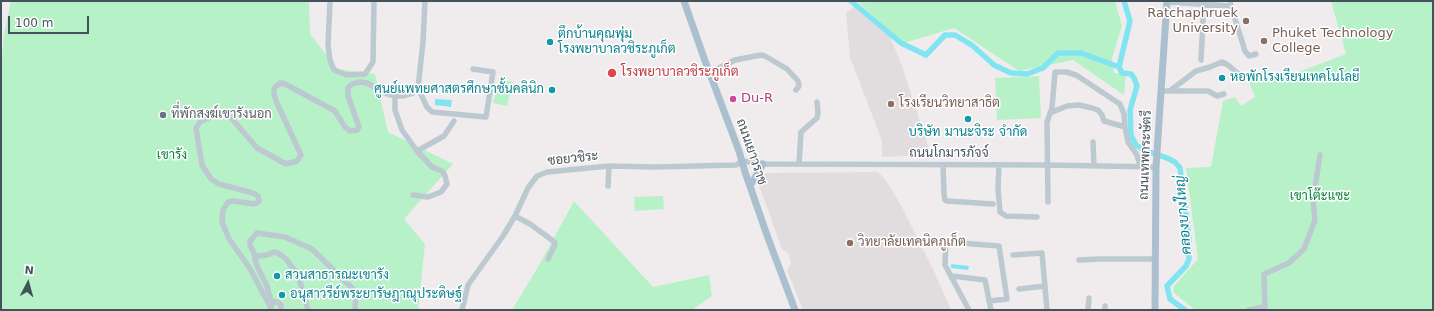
<!DOCTYPE html>
<html>
<head>
<meta charset="utf-8">
<style>
  body { margin:0 }
  #map { position:relative; width:1434px; height:311px; overflow:hidden; background:#f0eced; font-family:"DejaVu Sans",sans-serif }
  canvas { display:block }
  .frame { position:absolute; inset:0; border:2px solid #44535b; pointer-events:none }
  .north { position:absolute; left:8px; top:263px; width:40px; height:40px; -webkit-text-stroke:3px #fff; paint-order:stroke; rotate:6deg; font-size:11px; font-weight:700; line-height:16px; text-align:center; color:#44535b }
  .north::after { content:''; display:block; margin:auto; width:14px; height:18px; background:#44535b; clip-path:polygon(50% 0,100% 100%,50% 72%,0 100%) }
  .scale { position:absolute; left:8px; top:16px; width:81px; height:18px; box-sizing:border-box; border:2px solid #44535b; border-top:0; padding-left:5px; font-size:12px; line-height:14px; white-space:nowrap; color:#44535b; -webkit-text-stroke:3px #fff; paint-order:stroke }
</style>
</head>
<body>
<div id="map">
<canvas width="1434" height="311"></canvas>
<div class="frame"></div>
<div class="north">N</div>
<div class="scale">100 m</div>
</div>
<script>
const g = document.querySelector('canvas').getContext('2d');
g.lineJoin = 'round';
function fill(path, color) { g.fillStyle = color; g.fill(path, 'evenodd'); }
const toPath = rows => new Path2D(rows.map(r => 'M' + r).join(''));
function stroke(path, color, width, dash) { g.strokeStyle = color; g.lineWidth = width; g.lineCap = dash ? 'butt' : 'round'; g.setLineDash(dash || []); g.stroke(path); }
function drawText(font, color, halo, rows, align = 'center') {
  g.font = font + ' "DejaVu Sans",Sarabun,sans-serif'; g.lineWidth = 3; g.setLineDash([]); g.textBaseline = 'middle'; g.strokeStyle = halo; g.fillStyle = color; for (const [text, x, y, turn = 0] of rows) {
    g.save(); g.translate(x, y); g.rotate((+turn || 0) * Math.PI / 180); g.textAlign = isNaN(turn) ? turn : align; if (halo) g.strokeText(text, 0, 0); g.fillText(text, 0, 0); g.restore();
  }
}
fill(toPath([
  [855,6,889,34,902,66,931,155,882,157,882,141,850,57,846,13],
  [878,172,885,179,901,205,933,269,951,310,803,310,787,270,791,264,788,253,782,249,757,180,766,173]
]), '#e1dddf');
fill(toPath([
  [11,1,309,1,310,34,338,69,375,74,388,132,453,164,404,219,425,244,418,310,1,310,1,67,4,34],
  [857,1,1115,1,1122,26,1112,58,1114,73,1126,74,1124,95,1073,60,1019,71,954,28,904,43],
  [1331,1,1433,1,1433,310,1195,310,1173,292,1174,286,1198,259,1186,168,1211,167,1223,101,1235,97,1241,106,1255,97,1248,80,1291,75,1346,54],
  [1039,76,1041,118,997,120,995,78],
  [499,79,513,82,507,106,493,103],
  [663,196,664,209,635,211,634,197],
  [574,201,653,287,709,275,712,296,692,310,512,310,538,267]
]), '#b7f1c7');
fill(toPath([
  [435,99,452,100,451,107,435,105],
  [951,264,969,266,968,270,951,268]
]), '#81e5f1');
stroke(toPath([
  [851,1,901,43,926,55,945,35,955,35,973,46,994,65,1011,73,1027,74,1043,68,1058,53,1081,53,1119,67],
  [1124,1,1130,21,1119,67,1122,73,1131,74,1134,78,1137,86,1130,110,1131,135,1136,145,1144,150,1167,158,1175,162,1180,168,1189,239,1189,259,1186,266,1167,286,1170,299,1185,310]
]), '#81e5f1', 5.5);
stroke(toPath([
  [330,1,328,45,330,60,334,70,347,75,365,74,373,62,374,1],
  [1230,1,1231,6,1245,51,1249,56,1256,54],
  [1167,2,1231,6],
  [1201,60,1204,1],
  [709,73,735,60,761,55,765,56,787,69,798,81,799,86,796,90],
  [418,88,427,107,432,112,486,117,493,72,473,69],
  [1171,90,1196,71,1210,67,1222,62,1228,65,1243,78],
  [1161,91,1208,91,1217,96,1224,94],
  [395,96,395,110,402,130,417,151,432,167,442,171,445,176,447,184,441,192,428,197,413,195],
  [1050,113,1067,106,1079,105,1092,108,1098,110,1102,115,1104,121,1125,127],
  [1093,142,1094,166],
  [417,151,444,136,454,121],
  [799,164,801,132,817,118,818,113,817,102],
  [943,165,944,194,945,200,947,201,993,204],
  [999,165,998,188,1000,212,1006,216,1037,217],
  [608,186,609,166],
  [1048,202,1047,122,1052,108,1055,72,1066,72,1076,75,1120,104,1124,114,1125,127,1128,142,1137,155,1140,166],
  [515,216,530,224,552,240,555,243,554,247,548,259],
  [935,241,999,246,1007,299,989,301],
  [946,242,945,265,969,310],
  [1013,255,1042,253,1047,310],
  [255,259,257,256,267,255,274,252,278,253,286,259,298,275,308,310],
  [1079,260,1099,259,1155,259],
  [952,276,985,280,991,310],
  [1019,289,1045,286],
  [270,301,277,302,281,305,281,310],
  [272,305,267,286,257,266,254,253,250,245,250,241,257,233,285,237,312,249,356,292,355,310],
  [1105,306,1105,310],
  [271,308,249,267,229,239,222,222,223,210,228,202,233,201,255,204,259,201,258,196,253,193,219,184,211,179,202,165,196,128,200,122,219,113,225,113,228,114,257,148,286,164,297,161,301,155,276,101,274,93,274,88,280,83,285,84,335,111,345,127,350,131,357,130,359,127,348,96,348,88,352,84,360,82,367,83,385,93,395,96,403,96,413,93,418,88,423,42,425,1],
  [462,310,468,285,503,236,515,216,528,188,537,176,547,172,609,166,655,167,736,165,743,161,766,164,1047,165,1156,167],
  [1088,310,1089,298],
  [1249,310,1263,307,1265,310],
  [1265,310,1264,274,1289,263,1304,249,1315,220,1313,200,1320,155]
]), '#bcc9d0', 5.5);
stroke(toPath([
  [684,1,704,58,739,151,745,172,768,238,795,310],
  [750,186,763,164],
  [1155,310,1156,167,1167,1]
]), '#aac0ce', 7);
for (const [x, y, r, color] of [
  [1246,21,4,"#8d6e63"],
  [1264,41,4,"#8d6e63"],
  [550,42,4,"#0f9aa8"],
  [612,73,5,"#e0444e"],
  [1222,78,4,"#0f9aa8"],
  [552,90,4,"#0f9aa8"],
  [733,99,4,"#d1479c"],
  [891,104,4,"#8d6e63"],
  [163,115,4,"#6b7280"],
  [968,119,4,"#0f9aa8"],
  [850,243,4,"#8d6e63"],
  [277,276,4,"#0f9aa8"],
  [282,295,4,"#0f9aa8"]
]) { const dot = new Path2D(); dot.arc(x, y, r, 0, 2 * Math.PI); g.fillStyle = color; g.fill(dot); stroke(dot, '#fff', 1.5); }
drawText('13px', '#785e54', '#fff', [
  ["Ratchaphruek",1238,14,"right"],
  ["University",1238,29,"right"],
  ["Phuket Technology",1272,34],
  ["College",1272,49],
  ["โรงเรียนวิทยาสาธิต",899,104],
  ["วิทยาลัยเทคนิคภูเก็ต",858,243]
], 'left');
drawText('13px', '#0d838f', '#fff', [
  ["ตึกบ้านคุณพุ่ม",558,35],
  ["โรงพยาบาลวชิระภูเก็ต",558,50],
  ["หอพักโรงเรียนเทคโนโลยี",1230,78],
  ["ศูนย์แพทยศาสตรศึกษาชั้นคลินิก",544,90,"right"],
  ["บริษัท มานะจิระ จำกัด",968,133,"center"],
  ["สวนสาธารณะเขารัง",285,276],
  ["อนุสาวรีย์พระยารัษฎาณุประดิษฐ์",290,295]
], 'left');
drawText('13px', '#be3a42', '#fff', [
  ["โรงพยาบาลวชิระภูเก็ต",621,73]
], 'left');
drawText('13px', '#b23c85', '#fff', [
  ["Du-R",741,99]
], 'left');
drawText('13px', '#5b616d', '#fff', [
  ["ที่พักสงฆ์เขารังนอก",171,115]
], 'left');
drawText('13px', '#44535b', '#fff', [
  ["ถนนเยาวราช",751,152,71],
  ["ถนนโกมารภัจจ์",949,154],
  ["ถนนเทพกระษัตรี",1146,155,-88],
  ["ซอยวชิระ",573,159,-6]
]);
drawText('13px', '#10813d', '#fff', [
  ["เขารัง",172,156],
  ["เขาโต๊ะแซะ",1320,197]
]);
drawText('italic 14px', '#06818f', '#fff', [
  ["คลองบางใหญ่",1184,215,-95]
]);
</script>
</body>
</html>
